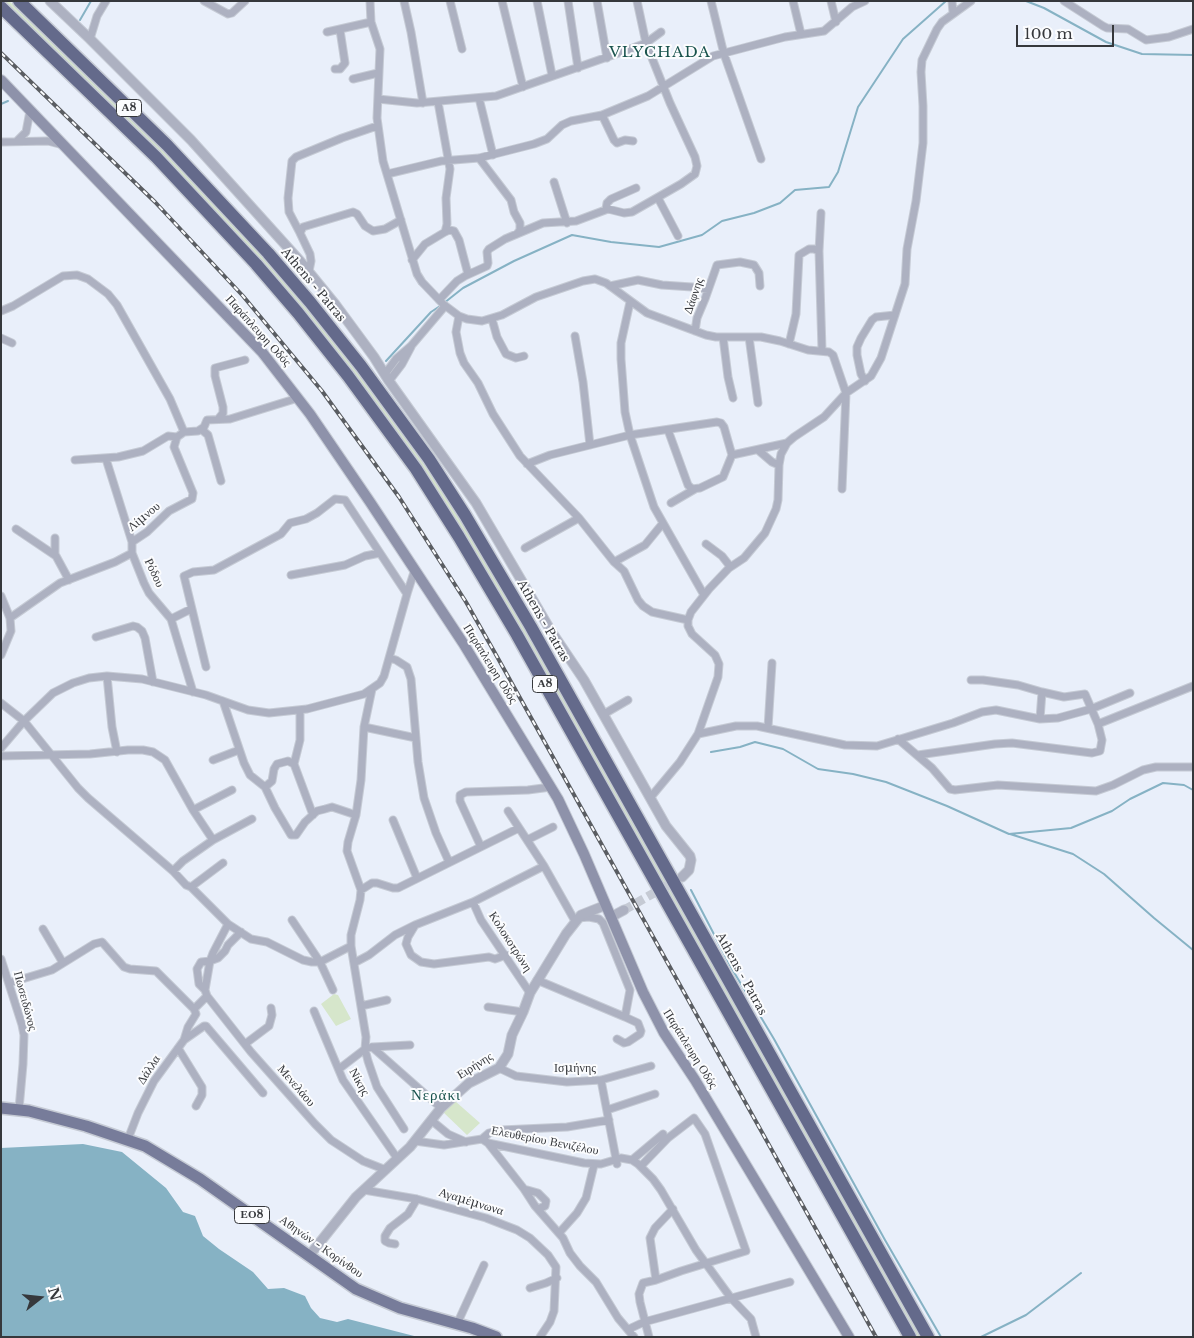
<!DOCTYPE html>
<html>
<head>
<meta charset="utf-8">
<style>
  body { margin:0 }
  #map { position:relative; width:1194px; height:1338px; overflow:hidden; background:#e9effa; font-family:"Libre Baskerville",serif }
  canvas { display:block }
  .frame { position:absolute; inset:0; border:2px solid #36383c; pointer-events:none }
  .north { position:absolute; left:15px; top:1273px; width:50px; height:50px; -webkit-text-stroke:4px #fbfcfe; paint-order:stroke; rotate:74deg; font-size:14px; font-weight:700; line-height:20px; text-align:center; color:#36383c }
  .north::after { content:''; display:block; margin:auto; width:18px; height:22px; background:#36383c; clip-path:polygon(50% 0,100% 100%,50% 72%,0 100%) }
  .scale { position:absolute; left:1016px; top:25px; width:98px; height:22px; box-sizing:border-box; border:2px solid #36383c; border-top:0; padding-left:6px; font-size:15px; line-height:18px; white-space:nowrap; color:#36383c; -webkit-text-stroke:4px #fbfcfe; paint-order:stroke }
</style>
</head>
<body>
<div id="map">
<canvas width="1194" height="1338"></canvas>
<div class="frame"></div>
<div class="north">N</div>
<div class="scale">100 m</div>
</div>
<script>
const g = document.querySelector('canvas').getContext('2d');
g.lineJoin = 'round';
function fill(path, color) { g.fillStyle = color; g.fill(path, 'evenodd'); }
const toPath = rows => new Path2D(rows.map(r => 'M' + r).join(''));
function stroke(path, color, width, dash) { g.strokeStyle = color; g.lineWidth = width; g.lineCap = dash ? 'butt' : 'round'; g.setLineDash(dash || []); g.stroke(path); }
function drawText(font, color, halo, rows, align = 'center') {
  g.font = font + ' "Libre Baskerville",serif'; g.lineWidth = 4; g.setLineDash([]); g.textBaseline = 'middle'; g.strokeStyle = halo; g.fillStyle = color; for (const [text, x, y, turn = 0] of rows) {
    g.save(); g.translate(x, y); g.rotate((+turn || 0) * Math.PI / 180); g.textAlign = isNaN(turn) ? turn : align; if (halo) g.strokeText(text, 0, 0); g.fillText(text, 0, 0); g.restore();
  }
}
fill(toPath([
  [4,1,9,1,139,127,185,173,263,257,306,307,355,370,423,463,459,518,534,645,921,1337,917,1337,514,618,456,520,421,465,353,372,303,309,261,260,160,153],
  [334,994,338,995,351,1019,336,1026,321,1004],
  [455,1101,480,1123,467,1135,443,1112]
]), '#d6e6cb');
fill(toPath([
  [83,1144,122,1152,166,1188,183,1212,195,1216,203,1236,219,1249,253,1272,268,1289,284,1288,305,1296,311,1308,320,1318,337,1322,348,1319,418,1337,1,1337,1,1148]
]), '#86b2c4');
stroke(toPath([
  [1026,1,1044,8,1106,42,1142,54,1193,55],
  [80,20,91,1],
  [1,104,8,101],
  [444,303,463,288,514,261,572,235,611,242,659,247,702,235,722,221,754,213,780,203,795,190,829,187,838,172,858,107,903,39,946,1],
  [386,361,431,312,440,306],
  [711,752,740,747,755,742,783,749,818,769,853,774,886,782,947,806,1009,834,1071,828,1112,811,1130,799,1163,783,1184,785,1193,790],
  [1010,834,1073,854,1104,874,1154,918,1193,950],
  [691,890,732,969,774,1039,885,1240,941,1337],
  [981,1337,1026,1315,1081,1273]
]), '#86b2c4', 2);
stroke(toPath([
  [624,910,677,880]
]), '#c5cad4', 9, [9, 4.5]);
const minor = toPath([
  [204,1,228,14,232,13,245,1],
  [370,1,371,22,380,49,377,118,383,161,417,274,422,282,443,304,459,316,467,319,482,321,502,315,536,297,583,281,595,279,606,283,647,313,706,335,716,337,761,337,780,341,808,350,829,352,833,355,846,393,842,489],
  [404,1,411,32,423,103],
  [450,1,462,49],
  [502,1,523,87],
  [537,1,552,75],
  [568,1,578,68],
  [597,1,607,58],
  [711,1,724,54,761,159],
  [793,1,801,34],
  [831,1,836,22],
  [952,1,953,13],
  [1064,1,1103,26,1107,28,1128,29,1146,40,1169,37,1193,29],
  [327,32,371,22],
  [90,39,97,16,106,1],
  [335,69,340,69,345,63,340,30],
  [353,79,378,73],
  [479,98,493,155],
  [378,99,417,103,496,96,633,48,646,43,661,32],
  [438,102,450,169,446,198,447,224,445,232],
  [602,115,614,140,617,143,625,140,633,141],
  [17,141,26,132,30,111],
  [1,142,48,141,63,145],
  [479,158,511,200,514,212,520,223,520,230,517,234],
  [387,174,441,161,479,158,534,144,547,139,562,125,571,121,602,115,648,96,713,56,785,37,824,31,852,7,865,1],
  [554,182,567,223],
  [658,198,678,236],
  [606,209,607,203,611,199,636,188],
  [300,233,289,212,288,198,292,161,296,157,342,138,377,126],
  [819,251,821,213],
  [412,260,425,244,445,232,449,230,454,231,459,240,468,274],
  [309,271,311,261,310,254,300,233,303,227,353,212,357,214,365,226,373,231,385,229,401,220],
  [610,286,638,280,662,285,692,287,708,289],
  [439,300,457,281,465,276,487,266,488,263,487,252,489,249,505,239,543,223,576,221,608,209,624,213,632,212,681,184,695,174,697,166,695,157,670,103,646,43,637,1],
  [630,302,621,343,621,359,625,412,630,435,654,507,704,595],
  [1,311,13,306,63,276,77,275,88,279,108,294,117,305,170,399,184,432],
  [459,316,456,332,460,353,464,363,478,383,493,414,520,456,579,518,614,562,624,571,638,600,643,606,652,612,688,620],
  [492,319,497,337,506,354,516,358,524,356],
  [695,331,697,318,705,299,717,265,740,262,754,265,759,273,760,286],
  [575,336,583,382,590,445],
  [723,337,728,377,733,398],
  [749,337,758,403],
  [1,338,12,343],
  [789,344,796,314,799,255,809,249,814,249,819,251,822,350],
  [385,374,396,359,411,346,445,306],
  [389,381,402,364,411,347],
  [865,381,861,374,857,355,857,347,861,338,872,320,876,317,895,315],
  [219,418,223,413,223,407,215,376,215,368,245,360],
  [201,429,208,435,221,481],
  [668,430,688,485,692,489,700,488,723,477,732,455],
  [184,432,198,431,204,427,207,420,230,419,298,398],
  [758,450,772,462,779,465],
  [106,459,132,542,132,553,144,583,149,593,171,619,193,692],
  [75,460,118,457,143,451,168,436,177,437],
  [527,464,550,455,630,435,717,422,721,423,724,427,732,455,787,443],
  [671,503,695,489],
  [16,529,56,556,69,580],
  [132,542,147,532,169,511,192,499,193,493,174,447,177,437,184,432],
  [706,544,722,556,729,565,729,568],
  [525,548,579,518],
  [55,554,55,538],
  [614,562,645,545,663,523],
  [291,575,345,565,365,556,380,553],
  [1,596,10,618,11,631,1,655],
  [10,618,60,583,115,562,132,553],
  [171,619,191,609],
  [96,637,133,626,137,627,142,631,145,638,153,682],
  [389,658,396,660,407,667,411,679,418,762,424,798,436,833,449,862],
  [206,667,184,576,193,572,214,570,281,534,290,523,306,519,317,513,335,499,345,500,407,594],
  [107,676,112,727,117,752],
  [971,680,983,680,1018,685,1042,692,1040,719],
  [372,689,364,727,361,780,356,815,348,842,347,851,361,890,360,900,351,935,351,946,366,1037,365,1049,368,1061,377,1087,404,1129],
  [223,701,244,763,250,775,265,787,275,808,291,835,296,835,305,822,317,811,325,809,332,807,356,815],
  [1,703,24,721,78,788,88,798,173,871],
  [300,710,300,740,294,764,313,815],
  [604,714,628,700],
  [1098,724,1193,686],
  [364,727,416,738],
  [768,728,772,663],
  [698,734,736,726,757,726,845,745,877,746,953,723,982,712,996,710,1040,719,1058,718,1091,709,1130,693],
  [898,739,932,768,950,789,955,790,998,785,1096,791,1113,785,1143,770,1156,767,1193,767],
  [1,748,24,721,53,693,73,683,89,678,107,676,142,679,206,695,248,710,269,713,307,709,364,694,380,683,384,676,407,594,415,569],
  [918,755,995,744,1012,743,1092,753,1100,751,1102,740,1098,724,1085,694,1064,697,1042,692],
  [1,756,90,754,128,750,143,750,153,752,165,760,193,810,213,840],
  [213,760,239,750],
  [265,787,272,781,274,769,277,764,288,761,294,764],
  [650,798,680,762,698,734,718,677,719,664,715,655,692,634,688,626,688,620,691,612,709,589,729,568,744,558,765,533,776,509,778,500,779,465,781,454,787,443,794,437,824,417,846,393,871,376,881,358,905,284,907,249,916,201,923,143,923,106,921,72,922,60,937,29,942,22,971,1],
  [193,810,232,790],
  [508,811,544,866,575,921],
  [393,820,417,878],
  [527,840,553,827],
  [481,847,460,801,460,795,466,792,528,790,551,787],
  [223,863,191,887,186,885,173,871,183,861,213,840,252,819],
  [191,887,228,924,251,939,267,942,303,960,312,962,320,962,351,946],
  [361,890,372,883,377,883,393,888,398,888,519,828],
  [473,902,481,920,530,993],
  [578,918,589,917,599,919,603,923,630,990,625,1017,638,1023,641,1031,640,1034,628,1042,624,1043,617,1039],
  [292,920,320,962,333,990],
  [228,924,213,953,210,961,201,962,197,969,199,984,205,990,207,996,251,1052,315,1124,331,1140,363,1161,386,1170],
  [414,927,408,937,406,944,411,955,421,962,434,964,489,957,495,959,506,955],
  [43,929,63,963],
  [1,959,22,1025,24,1035,23,1064,19,1109],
  [354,963,369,955,395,935,415,925,473,902,544,866],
  [537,980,625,1017],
  [9,983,52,970,94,944,102,942,124,967,130,969,156,971,194,1009,196,1014,188,1027,184,1040],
  [205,990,210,961,218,958,225,951,228,945,241,932],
  [361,1006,387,1000],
  [488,1007,523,1012],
  [194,1009,207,996],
  [314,1011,343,1080,397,1158],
  [245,1044,269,1026,272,1015,271,1008],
  [372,1047,441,1108],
  [178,1048,202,1087,202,1095,196,1106],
  [499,1068,516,1076,567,1082,601,1080,651,1066],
  [339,1069,365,1049,372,1047,410,1045],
  [601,1080,617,1164],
  [607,1110,655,1094],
  [431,1120,448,1134,466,1142],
  [128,1139,138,1113,154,1081,184,1040,204,1026,206,1026,263,1093],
  [482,1139,489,1133,501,1130,567,1127,609,1120],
  [415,1141,444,1145,482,1139,488,1143,584,1163,601,1164,621,1158,632,1160,638,1164,653,1179,661,1190,696,1250,731,1298,751,1319,756,1337],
  [488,1143,524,1189,535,1206,563,1238,570,1253,580,1266,596,1282,618,1318,634,1337],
  [632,1160,663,1134],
  [641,1166,668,1138,694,1118,705,1134,746,1251,681,1271,656,1280],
  [524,1189,538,1193,546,1201,545,1206,538,1209],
  [364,1190,417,1199,486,1218,517,1230,530,1238,548,1255,556,1267,554,1311,550,1322,540,1337],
  [559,1233,577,1213,586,1198,594,1165],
  [395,1244,389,1243,385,1241,385,1236,390,1228,408,1214,417,1199],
  [530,1288,546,1283,557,1278],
  [457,1324,484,1265],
  [629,1329,644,1322,790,1282],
  [649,1337,640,1302,639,1294,643,1283,656,1280,650,1238,655,1228,673,1209]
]);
const tertiary = toPath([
  [50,1,90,39,191,140,300,261,335,304,374,357,389,381,476,503,551,631,584,680,666,826,690,856,691,860,689,870,682,877],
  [611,917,624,910],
  [309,1256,356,1197,410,1147,441,1108,469,1083,499,1068,508,1054,512,1035,523,1012,530,993,566,934,581,915,606,905]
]);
const secondary = toPath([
  [1,80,262,352,310,414,370,502,463,643,558,799,584,854,643,992,664,1033,695,1080,849,1337]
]);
const primary = toPath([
  [1,1108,29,1111,86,1126,145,1146,200,1179,356,1289,400,1308,472,1328,496,1337]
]);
const motorway = toPath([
  [19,1,167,145,268,253,310,302,361,366,429,459,465,515,531,627,928,1337],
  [1,7,156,157,256,264,298,313,348,376,416,469,459,537,517,635,910,1337]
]);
stroke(minor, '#c5cad4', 9);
stroke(tertiary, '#c5cad4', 11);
stroke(secondary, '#c5cad4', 12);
stroke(primary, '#c5cad4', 14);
stroke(motorway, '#c5cad4', 15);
stroke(minor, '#adb1c1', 7);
stroke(tertiary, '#adb1c1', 9);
stroke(secondary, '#8e92aa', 10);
stroke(primary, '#777c9a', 11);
stroke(motorway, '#646a8b', 12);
const rail = toPath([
  [1,53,155,202,243,296,322,391,399,497,466,602,495,653,876,1337]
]);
stroke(rail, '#5a5d62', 4);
stroke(rail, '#fbfcfe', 2, [5.5]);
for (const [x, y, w] of [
  [129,108,25],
  [545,684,25],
  [252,1215,35]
]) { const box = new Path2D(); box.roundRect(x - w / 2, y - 8.5, w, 17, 4); g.fillStyle = '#fbfcfe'; g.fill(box); stroke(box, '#36383c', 1); }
drawText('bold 11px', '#36383c', null, [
  ["Α8",129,108],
  ["Α8",545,684],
  ["ΕΟ8",252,1215]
]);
drawText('12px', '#36383c', '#fbfcfe', [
  ["Athens - Patras",313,285,50],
  ["Δάφνης",694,296,-71],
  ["Παράπλευρη Οδός",258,331,48],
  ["Λίμνου",144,517,-40],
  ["Ρόδου",154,573,65],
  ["Athens - Patras",543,621,60],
  ["Παράπλευρη Οδός",490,664,58],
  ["Κολοκοτρώνη",510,942,57],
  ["Athens - Patras",741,974,61],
  ["Πωσειδώνος",25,1001,75],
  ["Παράπλευρη Οδός",690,1049,58],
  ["Ειρήνης",475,1066,-32],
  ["Ισμήνης",575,1069],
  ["Δάλλα",149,1070,-57],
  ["Νίκης",359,1082,61],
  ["Μενελάου",296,1086,49],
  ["Ελευθερίου Βενιζέλου",545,1141,11],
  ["Αγαμέμνωνα",471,1202,17],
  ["Αθηνών - Κορίνθου",321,1247,35]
]);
g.letterSpacing = '1px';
drawText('15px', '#19534d', '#fbfcfe', [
  ["VLYCHADA",660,53],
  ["Νεράκι",436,1096]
]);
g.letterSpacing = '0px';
</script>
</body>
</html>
